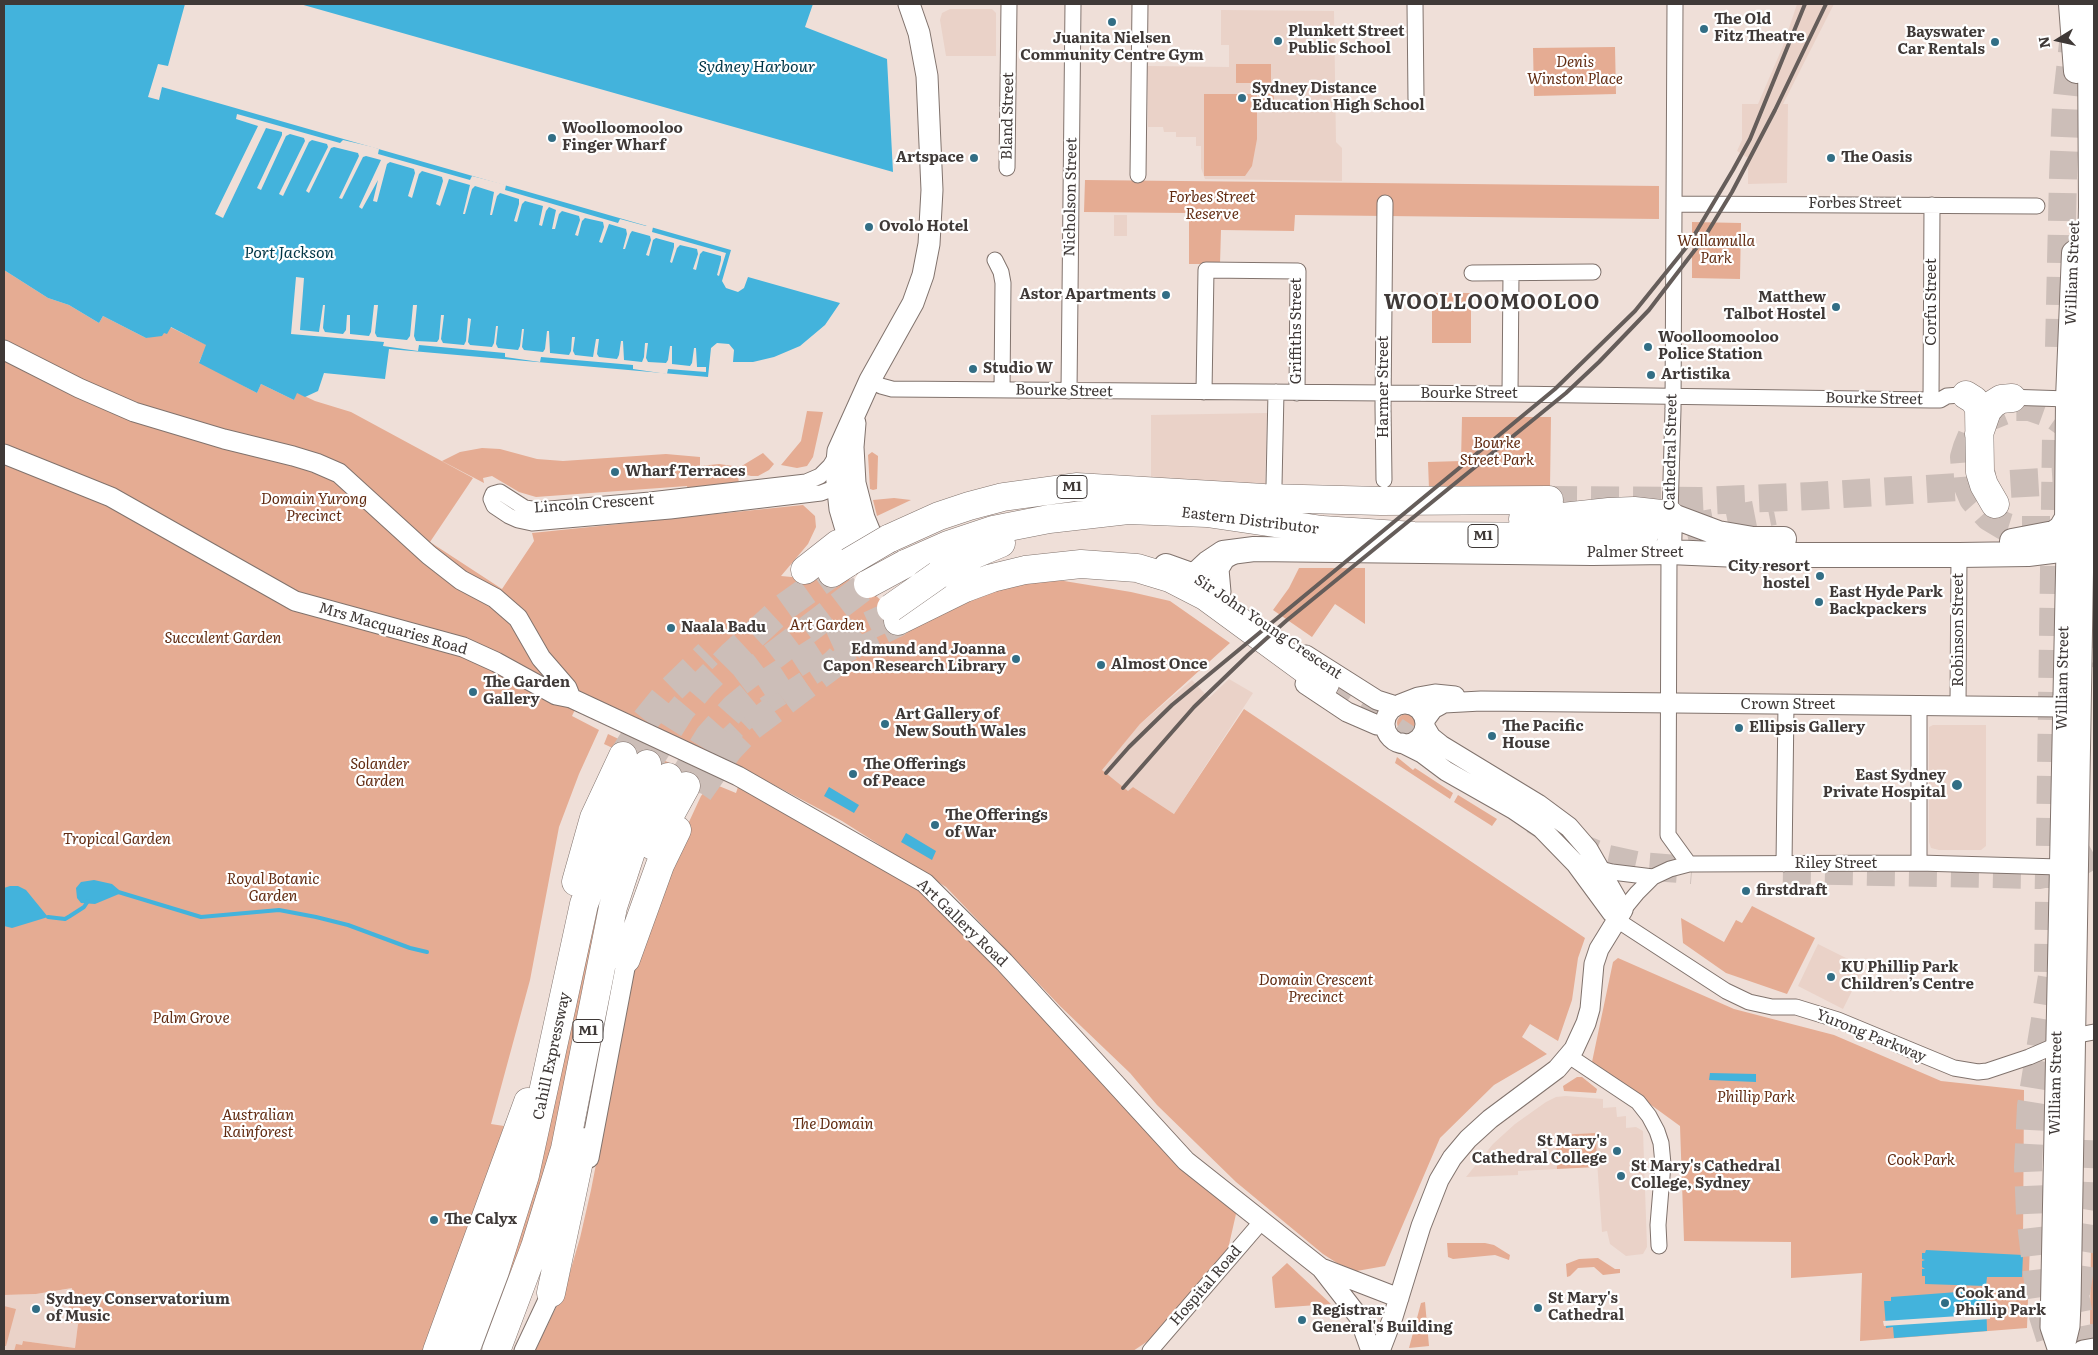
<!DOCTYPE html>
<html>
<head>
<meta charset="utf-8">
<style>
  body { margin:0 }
  #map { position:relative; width:2098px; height:1355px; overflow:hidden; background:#efdfd8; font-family:Literata,serif }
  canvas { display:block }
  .frame { position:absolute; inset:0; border:5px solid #3f3937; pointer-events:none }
  .north { position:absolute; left:2033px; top:15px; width:50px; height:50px; -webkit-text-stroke:4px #fff; paint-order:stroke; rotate:260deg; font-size:14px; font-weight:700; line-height:20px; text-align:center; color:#3f3937 }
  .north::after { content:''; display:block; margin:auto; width:18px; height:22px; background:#3f3937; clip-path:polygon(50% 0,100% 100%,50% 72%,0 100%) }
</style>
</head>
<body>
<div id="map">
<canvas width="2098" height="1355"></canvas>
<div class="frame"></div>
<div class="north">N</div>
</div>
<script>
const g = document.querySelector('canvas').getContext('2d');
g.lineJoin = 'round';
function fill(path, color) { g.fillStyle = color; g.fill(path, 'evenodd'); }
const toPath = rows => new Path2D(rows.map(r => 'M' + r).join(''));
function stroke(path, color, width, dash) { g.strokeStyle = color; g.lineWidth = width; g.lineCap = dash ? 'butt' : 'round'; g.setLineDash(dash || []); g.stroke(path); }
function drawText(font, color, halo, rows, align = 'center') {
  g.font = font + ' Literata,serif'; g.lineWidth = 4.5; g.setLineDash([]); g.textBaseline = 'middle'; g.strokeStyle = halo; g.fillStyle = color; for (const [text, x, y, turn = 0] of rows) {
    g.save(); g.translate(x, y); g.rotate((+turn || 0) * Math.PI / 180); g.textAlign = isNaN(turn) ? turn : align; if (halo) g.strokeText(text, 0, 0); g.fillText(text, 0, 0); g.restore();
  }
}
fill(toPath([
  [1797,4,1834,4,1783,104,1788,104,1787,183,1748,184,1748,158,1737,151,1742,140,1742,104,1758,104,1783,46],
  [950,9,992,9,996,13,996,56,946,56,940,20,942,13],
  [1221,10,1334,11,1336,142,1342,148,1342,181,1205,179,1201,168,1201,146,1196,146,1196,137,1176,137,1176,132,1164,132,1163,127,1148,127,1148,66,1229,67,1229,45,1221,45],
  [1114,215,1127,215,1127,236,1114,236],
  [1267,413,1265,486,1151,479,1151,415],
  [1229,679,1253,693,1174,814,1133,787,1128,792,1101,770,1140,724,1192,680,1209,698],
  [1933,725,1986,725,1986,846,1981,850,1939,850,1931,848,1929,842,1929,727],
  [1818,944,1864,967,1843,1009,1798,986],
  [1566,1096,1603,1099,1603,1108,1616,1107,1617,1117,1626,1116,1626,1128,1636,1127,1643,1131,1647,1247,1643,1254,1626,1256,1610,1244,1607,1231,1602,1232,1595,1133,1556,1135,1557,1169,1518,1171,1518,1175,1466,1177,1493,1144,1515,1124,1546,1102,1556,1097],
  [73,1288,66,1322,78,1324,75,1348,23,1341,22,1345,16,1345,14,1351,4,1351,4,1295,36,1294]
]), '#ead2c8');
fill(toPath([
  [1615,47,1616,94,1534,96,1533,48],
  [1236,64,1271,64,1271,83,1236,83],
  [1258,85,1273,85,1274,101,1259,102],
  [1204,94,1257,94,1257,139,1252,166,1245,176,1204,176],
  [1085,180,1659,186,1659,219,1295,215,1294,231,1221,230,1220,264,1189,264,1189,213,1084,212],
  [1692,222,1741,223,1740,279,1692,278],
  [4,270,48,298,69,305,99,323,103,316,146,338,164,332,170,327,207,345,199,362,257,393,261,384,294,400,296,392,315,401,351,412,473,478,430,542,502,589,534,541,532,533,803,505,815,516,816,527,808,544,781,576,802,578,819,575,846,578,856,582,873,593,888,607,900,637,950,606,1006,586,1052,579,1131,592,1170,601,1230,643,1140,724,1102,770,1128,791,1133,787,1174,814,1244,709,1585,938,1578,958,1572,1000,1558,1041,1530,1024,1522,1037,1547,1054,1494,1085,1440,1138,1385,1266,1351,1272,1323,1254,1236,1182,1157,1105,1130,1073,1061,1007,946,887,842,821,729,761,583,693,572,716,599,730,579,774,559,827,530,980,491,1124,504,1126,428,1351,14,1351,16,1344,22,1345,23,1341,75,1348,78,1324,66,1322,72,1288,36,1294,4,1295],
  [1432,293,1471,293,1471,343,1432,343],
  [807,411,823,412,813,457,807,466,797,468,781,465,801,441],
  [1462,417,1551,417,1550,487,1429,489,1428,462,1461,461],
  [482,448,500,449,537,459,563,461,666,454,700,457,700,466,719,464,740,467,763,453,774,464,769,470,758,476,751,476,739,473,738,475,739,484,688,491,687,486,536,497,519,492,492,476,483,478,484,483,442,461,460,452],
  [872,452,878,456,877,489,873,490,870,489,868,455],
  [894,498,911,500,877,516,873,500],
  [1299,568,1365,568,1365,624,1335,604,1312,637,1273,610,1289,588],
  '1397 723a9 9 0 1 1 18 0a9 9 0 1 1-18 0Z',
  [608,734,710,782,707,790,714,784,736,793,738,787,829,834,909,882,931,900,1201,1185,1232,1206,1236,1214,1228,1249,1160,1333,1133,1351,535,1351,565,1289,580,1238,591,1190,630,989,640,949,669,865,701,796,705,791,604,744],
  [1397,757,1413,770,1415,768,1453,793,1450,799,1395,763],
  [1458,795,1497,819,1492,826,1454,802],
  [606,878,610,879,564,1121,494,1335,481,1330,590,925],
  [1752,906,1815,938,1787,994,1726,973,1683,943,1681,918,1724,942,1736,920,1742,923],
  [1618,958,1734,1009,1834,1035,1941,1081,2024,1090,2023,1243,2030,1243,2027,1328,1860,1341,1862,1273,1791,1278,1791,1242,1684,1241,1680,1126,1592,1062,1613,962],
  [1577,1077,1582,1077,1597,1089,1596,1093,1564,1091,1563,1086],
  [1596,1133,1597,1167,1557,1169,1555,1135],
  [1447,1243,1485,1243,1494,1245,1510,1255,1509,1260,1495,1255,1453,1259,1448,1257],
  [2091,1243,2094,1243,2094,1328,2090,1324],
  [1598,1258,1615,1269,1620,1269,1620,1273,1603,1275,1594,1267,1578,1268,1570,1276,1567,1277,1566,1264,1579,1259],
  [1287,1263,1331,1304,1275,1308,1272,1277],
  [1425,1302,1429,1346,1409,1348,1421,1303],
  [4,1306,16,1309,6,1346,4,1346]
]), '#e5ac93');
fill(toPath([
  [4,4,185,4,168,66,158,64,148,97,159,100,162,87,731,250,722,281,726,288,738,292,744,288,748,277,840,303,825,325,800,346,774,357,753,362,733,362,734,350,729,344,717,343,711,348,708,377,389,349,385,379,324,373,318,391,305,397,297,393,294,400,261,384,257,393,199,363,206,345,171,327,167,334,164,333,162,336,146,338,103,316,99,323,69,305,48,298,4,270],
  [300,4,813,4,805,27,887,59,893,172],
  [829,787,859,805,854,813,824,796],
  [906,833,936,851,932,860,901,842],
  [94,880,112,884,119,890,119,894,95,904,81,903,77,898,76,888,81,882],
  [10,886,18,886,26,890,48,917,12,928,4,926,4,888],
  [1710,1073,1756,1074,1756,1082,1709,1080],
  [1926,1250,2023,1255,2022,1277,1987,1277,1986,1286,1925,1284,1925,1276,1922,1276,1922,1269,1925,1269,1922,1267,1922,1261,1925,1260,1922,1259,1922,1253,1925,1253],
  [1984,1290,1984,1295,1986,1295,1987,1331,1894,1338,1893,1327,1886,1328,1884,1301,1891,1301,1891,1297]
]), '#43b3dc');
fill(toPath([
  [237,114,340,143,343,140,373,147,379,149,378,154,470,180,472,176,499,183,506,185,505,190,618,223,620,219,646,226,647,225,653,227,652,232,726,253,719,276,717,275,721,260,721,256,703,251,700,254,696,270,693,269,698,254,697,249,680,245,677,248,672,263,670,262,674,247,674,243,656,238,653,240,649,256,646,255,651,240,650,236,632,231,630,234,625,249,623,249,627,234,626,229,609,224,602,243,599,242,604,227,603,222,585,218,582,221,578,236,575,235,580,220,579,216,562,211,559,214,555,229,552,229,556,210,549,207,546,211,542,226,539,225,543,206,525,201,522,204,517,222,514,221,519,204,519,199,500,193,497,196,492,215,490,215,494,192,475,186,472,189,465,214,463,214,470,185,449,179,440,206,436,204,443,181,442,177,422,171,419,174,412,198,408,196,415,173,414,169,390,162,387,164,377,202,373,201,378,180,362,209,359,207,381,160,366,156,363,157,342,199,339,198,359,156,358,153,334,147,331,148,309,193,306,191,328,147,327,144,312,140,309,142,283,196,279,194,305,141,304,138,290,134,286,136,261,190,257,188,282,135,282,132,266,128,223,218,215,214,258,126,236,119],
  [296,277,304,278,300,330,319,332,323,305,325,305,323,328,325,332,343,334,346,330,347,315,350,315,350,334,369,336,371,332,374,305,378,305,375,333,377,337,407,340,410,336,413,305,417,305,414,336,416,341,437,342,439,339,441,315,444,315,441,339,443,343,464,345,466,341,468,318,471,319,468,342,470,345,492,347,494,343,496,326,498,326,496,344,498,348,518,350,520,346,522,329,524,329,522,347,524,350,543,352,545,349,547,331,549,331,550,353,569,355,571,351,572,337,575,337,573,351,575,355,593,357,596,339,599,339,597,354,599,357,617,359,619,355,621,341,623,341,624,360,642,362,644,357,645,343,648,343,646,358,648,362,666,363,668,360,670,346,672,346,672,364,690,366,692,363,694,348,696,348,697,367,706,367,706,372,668,369,667,374,633,369,633,365,541,357,540,362,505,357,505,353,419,345,418,351,383,346,384,342,291,334],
  [1990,1314,1990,1319,1884,1326,1883,1321]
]), '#efdfd8');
stroke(toPath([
  [115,891,201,917,279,910,316,917,348,925,410,948,427,952],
  [48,917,65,919,70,916,84,907,88,901]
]), '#43b3dc', 4);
stroke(toPath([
  [692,789,704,767,721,744,744,722,767,705,835,661,856,648,901,626]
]), '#ccbeb8', 19, [19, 9]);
stroke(toPath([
  [855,544,883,588,903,606]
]), '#ccbeb8', 21, [21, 11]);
stroke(toPath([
  [2059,347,2063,178,2066,106,2073,43],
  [1549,500,1700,501,1812,496,2074,480],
  [1686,528,1774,511],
  [2050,530,2017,530,2004,526,1989,517,1973,499,1966,482,1964,457,1967,447,1974,430,1984,419,2014,407,2030,407,2055,416,2072,428,2081,441],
  [2094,579,2090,596,2089,627,2094,667],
  [739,682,865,586],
  [1325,684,1430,754],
  [623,756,644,722,666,695,708,654],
  [647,764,681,710,704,683,733,654,783,608,832,573],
  [680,783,709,736,734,708,757,689,822,647,894,614],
  [699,792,729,749,748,729,834,664,863,635],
  [1534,820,1574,845,1608,859,1640,866,1692,870],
  [1783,870,2039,875,2068,869,2094,854],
  [2048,972,2056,437],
  [2073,1285,2086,1351],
  [2076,1293,2091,1199,2094,1129],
  [2050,1338,2043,1316,2037,1274,2030,1214,2028,1167,2031,1106,2053,970]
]), '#ccbeb8', 28, [28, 14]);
const minor = toPath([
  [1415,4,1416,99],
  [1007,168,1009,4],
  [1138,175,1140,4],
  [1674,204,2037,206],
  [995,260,1001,272,1003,283,1002,390],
  [1472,273,1593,272],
  [870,380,881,386,892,389,1510,394,1931,400,1940,400,1947,396,1973,394],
  [1069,391,1073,4],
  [1204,392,1206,270,1298,271,1297,393],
  [1510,394,1511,273],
  [2006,397,2068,399],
  [1931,400,1932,205],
  [837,455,830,466,820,476,806,482,650,500,539,510,525,508,500,492,493,494,491,499,494,506,509,516,518,520,532,523,670,511,821,493,837,487],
  [1384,480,1383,406,1385,203],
  [1274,485,1276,392],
  [1670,515,1673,409,1675,4],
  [1669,552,1668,835,1689,864],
  [1958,705,1959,555],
  [1919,863,1919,705],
  [1784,864,1786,705],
  [1600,869,1612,872,1653,877],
  [1623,910,1637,893,1653,877,1670,869,1689,864,1919,863,2060,867],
  [1617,920,1726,991,1749,1002,1772,1007,1796,1007,1838,1020,1954,1068,1978,1072,1987,1071,2029,1057,2057,1045],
  [2073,1036,2094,1032],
  [1569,1056,1638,1102,1649,1116,1657,1131,1661,1143,1663,1164,1658,1225,1659,1246],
  [1150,1351,1262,1221]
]);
const tertiary = toPath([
  [4,350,79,388,134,412,224,439,293,456,316,463,339,473,429,555,461,580,495,598,518,618,541,658,567,688,571,698],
  [4,454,111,497,295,601,463,647,496,662,556,695,571,698,738,776,925,883,1004,962,1186,1161,1321,1268,1359,1317,1371,1351],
  [1221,592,1219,569,1225,559,1234,554],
  [1306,655,1377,700,1396,706],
  [1305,684,1347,712,1377,725],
  [1400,704,1418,697,1435,694,1455,696],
  '1385 724a20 20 0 1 1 40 0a20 20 0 1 1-40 0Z',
  [1425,720,1433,709,1444,703,1481,701,2063,707],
  [1402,743,1422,753,1446,771,1513,809,1541,828,1576,864,1612,913],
  [589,1158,629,947],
  [1324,1269,1399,1298],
  [524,1351,556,1283],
  [1380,1351,1393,1317,1421,1226,1439,1180,1452,1158,1468,1139,1490,1119,1557,1069,1574,1049,1586,1023,1590,1009,1594,964,1599,949,1623,910,1588,849,1569,827,1538,804,1441,745,1431,737,1425,727]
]);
const secondary = toPath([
  [855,423,853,447,855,483,864,518,871,535],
  [855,544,845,526,840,509,836,472,838,451,870,380,913,303,923,275,929,244,932,190,927,76,919,33,909,4],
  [2059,1351,2051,1327,2067,549],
  [2063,1351,2069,1326,2070,1304,2083,543],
  [2083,1351,2094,1349]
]);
const primary = toPath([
  [2071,4,2076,71],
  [2067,522,2068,399,2074,253],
  [2012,541,2054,533,2061,528,2067,518],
  [1669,552,1670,515,1718,533,1753,539,1784,539],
  [1166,566,1194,576,1208,563,1223,553,1254,549,1592,553,1669,552,1739,555,1959,555,2028,554,2060,550,2083,543,2091,207,2090,46,2094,4]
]);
const motorway = toPath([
  [1966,395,1974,400,1979,408,1980,472,1984,485,1995,504],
  [1979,434,1987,411,1993,404,2001,399,2012,398],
  [1523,519,1553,518,1609,512,1634,511,1670,515],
  [888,539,939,516,969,506,1003,497,1076,487,1264,498,1381,501,1549,500],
  [2083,543,2094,537],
  [905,564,948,545,993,530,1049,519,1128,510,1207,513,1322,530,1414,536,1587,537,1645,533],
  [805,570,838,544,852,540],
  [832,573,849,562],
  [938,575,975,554,1001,543],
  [898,621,965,588,992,578,1025,570,1081,564,1137,568,1170,578,1205,596,1325,684],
  [653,846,686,786],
  [576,882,594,818,623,756],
  [626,959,660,865,677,830],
  [551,1293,583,1142],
  [437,1351,528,1102],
  [465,1351,495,1271,525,1175,584,904,606,846,647,764],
  [496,1351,535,1247,565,1149,613,907,631,852,668,777]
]);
stroke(minor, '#81736d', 17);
stroke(tertiary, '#81736d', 21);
stroke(secondary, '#81736d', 23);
stroke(primary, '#81736d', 26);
stroke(motorway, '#81736d', 29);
stroke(minor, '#fff', 15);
stroke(tertiary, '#fff', 19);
stroke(secondary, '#fff', 21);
stroke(primary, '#fff', 24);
stroke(motorway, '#fff', 28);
stroke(toPath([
  [1106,773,1129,747,1172,705,1555,389,1635,311,1689,244,1733,170,1750,139,1805,4],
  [1123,788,1194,707,1248,655,1286,621,1566,393,1599,362,1649,310,1704,238,1732,192,1775,110,1826,4]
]), '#655d5a', 4);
const motorwayBridge = toPath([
  [849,562,888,539],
  [868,584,905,564],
  [891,608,938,575]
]);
stroke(motorwayBridge, '#81736d', 29, []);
stroke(motorwayBridge, '#fff', 28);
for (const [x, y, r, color] of [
  [1112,22,5,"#326e85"],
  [1704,29,5,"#326e85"],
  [1278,41,5,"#326e85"],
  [1995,42,5,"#326e85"],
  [1242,98,5,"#326e85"],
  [552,138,5,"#326e85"],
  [974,158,5,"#326e85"],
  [1831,158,5,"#326e85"],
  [869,227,5,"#326e85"],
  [1166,295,5,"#326e85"],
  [1836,307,5,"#326e85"],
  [1648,347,5,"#326e85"],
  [973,369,5,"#326e85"],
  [1651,375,5,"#326e85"],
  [615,472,5,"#326e85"],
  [1820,576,5,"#326e85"],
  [1819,602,5,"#326e85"],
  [671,628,5,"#326e85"],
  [1016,659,5,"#326e85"],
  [1101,665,5,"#326e85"],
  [473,692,5,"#326e85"],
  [885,724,5,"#326e85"],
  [1739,728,5,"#326e85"],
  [1492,736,5,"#326e85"],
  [853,774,5,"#326e85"],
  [1957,785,6,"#326e85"],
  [935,825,5,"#326e85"],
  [1746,891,5,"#326e85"],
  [1831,977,5,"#326e85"],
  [1617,1151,5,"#326e85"],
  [1621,1176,5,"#326e85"],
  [434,1220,5,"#326e85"],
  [1945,1303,5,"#326e85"],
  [1538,1308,5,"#326e85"],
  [36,1309,5,"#326e85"],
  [1302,1320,5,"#326e85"]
]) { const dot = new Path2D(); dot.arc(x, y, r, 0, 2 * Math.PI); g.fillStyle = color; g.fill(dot); stroke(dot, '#fff', 2); }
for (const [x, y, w] of [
  [1072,487,30],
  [1483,536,30],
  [588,1031,30]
]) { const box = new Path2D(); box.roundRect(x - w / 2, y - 11.5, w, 23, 4); g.fillStyle = '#fff'; g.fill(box); stroke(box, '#3f3937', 1); }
drawText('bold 14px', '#3f3937', null, [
  ["M1",1072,487],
  ["M1",1483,536],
  ["M1",588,1031]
]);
drawText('bold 15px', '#3f3937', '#fff', [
  ["The Old",1714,20],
  ["Fitz Theatre",1714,37],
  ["Plunkett Street",1288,32],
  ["Public School",1288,49],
  ["Bayswater",1985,33,"right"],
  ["Car Rentals",1985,50,"right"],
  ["Juanita Nielsen",1112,39,"center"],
  ["Community Centre Gym",1112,56,"center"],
  ["Sydney Distance",1252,89],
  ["Education High School",1252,106],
  ["Woolloomooloo",562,129],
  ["Finger Wharf",562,146],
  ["Artspace",964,158,"right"],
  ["The Oasis",1841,158],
  ["Ovolo Hotel",879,227],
  ["Astor Apartments",1156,295,"right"],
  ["Matthew",1826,298,"right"],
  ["Talbot Hostel",1826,315,"right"],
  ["Woolloomooloo",1658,338],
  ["Police Station",1658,355],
  ["Studio W",983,369],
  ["Artistika",1661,375],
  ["Wharf Terraces",625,472],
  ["City resort",1810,567,"right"],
  ["hostel",1810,584,"right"],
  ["East Hyde Park",1829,593],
  ["Backpackers",1829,610],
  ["Naala Badu",681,628],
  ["Edmund and Joanna",1006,650,"right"],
  ["Capon Research Library",1006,667,"right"],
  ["Almost Once",1111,665],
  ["The Garden",483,683],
  ["Gallery",483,700],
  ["Art Gallery of",895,715],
  ["New South Wales",895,732],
  ["The Pacific",1502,727],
  ["House",1502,744],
  ["Ellipsis Gallery",1749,728],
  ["The Offerings",863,765],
  ["of Peace",863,782],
  ["East Sydney",1946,776,"right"],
  ["Private Hospital",1946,793,"right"],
  ["The Offerings",945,816],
  ["of War",945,833],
  ["firstdraft",1756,891],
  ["KU Phillip Park",1841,968],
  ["Children’s Centre",1841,985],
  ["St Mary's",1607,1142,"right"],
  ["Cathedral College",1607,1159,"right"],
  ["St Mary's Cathedral",1631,1167],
  ["College, Sydney",1631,1184],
  ["The Calyx",444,1220],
  ["Cook and",1955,1294],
  ["Phillip Park",1955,1311],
  ["St Mary's",1548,1299],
  ["Cathedral",1548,1316],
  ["Sydney Conservatorium",46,1300],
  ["of Music",46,1317],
  ["Registrar",1312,1311],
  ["General's Building",1312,1328]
], 'left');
drawText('italic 15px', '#622c12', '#fff', [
  ["Denis",1575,63],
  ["Winston Place",1575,80],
  ["Forbes Street",1212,198],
  ["Reserve",1212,215],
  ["Wallamulla",1716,242],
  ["Park",1716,259],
  ["Bourke",1497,444],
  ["Street Park",1497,461],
  ["Domain Yurong",314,500],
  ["Precinct",314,517],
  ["Art Garden",827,626],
  ["Succulent Garden",223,639],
  ["Solander",380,765],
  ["Garden",380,782],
  ["Tropical Garden",117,840],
  ["Royal Botanic",273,880],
  ["Garden",273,897],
  ["Domain Crescent",1316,981],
  ["Precinct",1316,998],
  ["Palm Grove",191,1019],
  ["Phillip Park",1756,1098],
  ["Australian",258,1116],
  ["Rainforest",258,1133],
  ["The Domain",833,1125],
  ["Cook Park",1921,1161]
]);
drawText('15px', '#3f3937', '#fff', [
  ["Bland Street",1008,116,-89],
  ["Nicholson Street",1071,197,-89],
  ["Forbes Street",1855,204],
  ["William Street",2073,273,-88],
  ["Corfu Street",1932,302,-90],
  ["Griffiths Street",1297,331,-90],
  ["Harmer Street",1384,387,-90],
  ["Bourke Street",1064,391,1],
  ["Bourke Street",1469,394],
  ["Bourke Street",1874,399,1],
  ["Cathedral Street",1671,452,-89],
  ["Lincoln Crescent",594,504,-4],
  ["Eastern Distributor",1250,521,7],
  ["Palmer Street",1635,553],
  ["Sir John Young Crescent",1268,627,34],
  ["Mrs Macquaries Road",393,629,16],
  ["Robinson Street",1959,630,-90],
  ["William Street",2063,678,-89],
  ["Crown Street",1788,705],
  ["Riley Street",1836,864],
  ["Art Gallery Road",962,923,44],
  ["Yurong Parkway",1871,1036,22],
  ["Cahill Expressway",552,1056,-78],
  ["William Street",2056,1083,-89],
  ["Hospital Road",1206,1286,-49]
]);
drawText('italic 16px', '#013546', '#fff', [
  ["Sydney Harbour",757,67],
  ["Port Jackson",289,253]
]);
g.letterSpacing = '1px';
drawText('bold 20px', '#3f3937', '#fff', [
  ["WOOLLOOMOOLOO",1492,303]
]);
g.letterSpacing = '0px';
</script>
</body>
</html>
